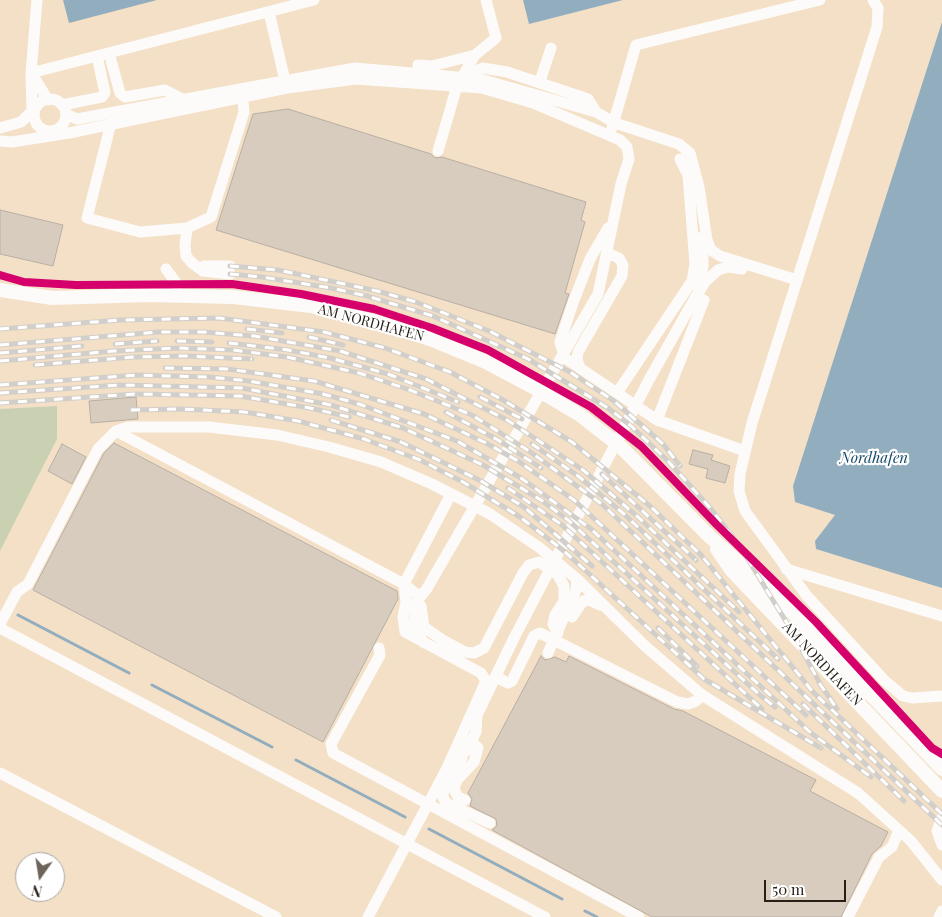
<!DOCTYPE html>
<html>
<head>
<meta charset="utf-8">
<style>
  body { margin:0 }
  #map { position:relative; width:942px; height:917px; overflow:hidden; background:#efe4d5; font-family:"Playfair Display",serif }
  canvas { display:block }
  .north { position:absolute; left:15px; top:852px; width:50px; height:50px; box-sizing:border-box; background:#fff; border:1px solid #a9a6a2; border-radius:50%; rotate:193deg; font-size:14px; font-weight:700; line-height:20px; text-align:center; color:#282017 }
  .north::after { content:''; display:block; margin:auto; width:18px; height:22px; background:#6e655a; clip-path:polygon(50% 0,100% 100%,50% 72%,0 100%) }
  .scale { position:absolute; left:764px; top:880px; width:82px; height:22px; box-sizing:border-box; border:2px solid #282017; border-top:0; padding-left:6px; font-size:15px; line-height:18px; white-space:nowrap; color:#282017; -webkit-text-stroke:4px #fff; paint-order:stroke }
</style>
</head>
<body>
<div id="map">
<canvas width="942" height="917"></canvas>
<div class="north">N</div>
<div class="scale">50 m</div>
</div>
<script>
const g = document.querySelector('canvas').getContext('2d');
g.lineJoin = 'round';
function fill(path, color) { g.fillStyle = color; g.fill(path, 'evenodd'); }
const toPath = rows => new Path2D(rows.map(r => 'M' + r).join(''));
function stroke(path, color, width, dash) { g.strokeStyle = color; g.lineWidth = width; g.lineCap = dash ? 'butt' : 'round'; g.setLineDash(dash || []); g.stroke(path); }
function drawText(font, color, halo, rows, align = 'center') {
  g.font = font + ' "Playfair Display",serif'; g.lineWidth = 4.5; g.setLineDash([]); g.textBaseline = 'middle'; g.strokeStyle = halo; g.fillStyle = color; for (const [text, x, y, turn = 0] of rows) {
    g.save(); g.translate(x, y); g.rotate((+turn || 0) * Math.PI / 180); g.textAlign = isNaN(turn) ? turn : align; if (halo) g.strokeText(text, 0, 0); g.fillText(text, 0, 0); g.restore();
  }
}
fill(toPath([
  [0,0,63,0,69,22,157,0,523,0,530,24,623,0,942,0,942,22,793,486,795,502,835,515,815,541,816,549,942,588,942,917,0,917,0,551,57,439,57,406,0,409],
  [25,862,55,862,55,892,25,892]
]), '#f3e0c7');
fill(toPath([
  [57,406,57,439,0,551,0,409]
]), '#c9d1b2');
fill(toPath([
  [63,0,157,0,69,23],
  [523,0,623,0,529,24],
  [942,22,942,588,816,549,815,541,835,515,795,502,793,486]
]), '#92adbe');
stroke(toPath([
  [18,615,129,673],
  [152,685,272,747],
  [296,760,405,817],
  [429,829,562,899],
  [585,911,597,917]
]), '#92adbe', 3);
const building = toPath([
  [288,109,431,154,435,158,442,157,586,202,581,220,585,222,565,293,569,294,555,334,216,230,253,114,288,109],
  [0,210,63,225,53,266,0,254,0,210],
  [136,397,138,419,91,423,89,401,136,397],
  [114,443,397,591,398,599,323,742,33,590,104,453,114,443],
  [62,444,86,457,72,484,48,471,62,444],
  [693,450,713,455,711,460,730,466,725,483,706,478,708,469,689,464,693,450],
  [541,656,545,660,555,657,566,662,569,656,674,709,683,711,816,780,810,791,888,832,881,846,872,854,841,917,652,917,492,830,497,826,496,819,470,806,472,799,468,793,541,656]
]);
fill(building, '#d8ccbf');
stroke(building, '#b9afa4', 1);
stroke(toPath([
  [873,0,878,8,877,27,752,423,740,474,739,491,745,511,807,596,885,681,903,696,912,698,942,696],
  [269,12,286,85],
  [109,53,120,93,125,97,165,90,182,99],
  [418,65,432,66,475,55],
  [31,73,314,0],
  [32,74,48,100],
  [464,76,483,68,507,72,588,99,596,112],
  [540,81,551,48],
  '34 115a16 16 0 1 1 32 0a16 16 0 1 1-32 0Z',
  [62,105,102,97,105,93,97,56],
  [66,114,77,119,355,68,480,79,596,112,615,123,679,144,690,153,699,187,707,240,711,250,720,256,797,280],
  [111,123,87,218,140,232,187,228,211,217,244,112,242,90],
  [0,128,21,122,32,111,31,73,37,0],
  [612,128,636,45,820,0],
  [0,141,12,142,69,133,287,88,356,79,482,88,533,103,620,140,627,147,629,159,621,184,598,294,426,590,416,602,414,626,424,643],
  [438,151,457,86,475,55,496,38,486,0],
  [187,228,185,245,186,256,192,263,203,271,230,274],
  [608,228,590,259,573,303,560,342,565,358,657,420,745,451],
  [204,266,230,266],
  [166,269,177,284,177,296],
  [698,287,703,267,703,236],
  [580,368,577,360,578,352,622,276,623,265,619,258,607,253],
  [617,393,692,281,695,264,688,175,680,159],
  [657,420,704,300],
  [116,431,404,584,415,593,422,595],
  [786,569,942,616],
  [421,606,424,627,441,639,465,652,474,653,484,648,523,573,529,565,539,562,558,575,564,586,564,601,555,615,553,624,558,633],
  [572,617,583,601,589,600,600,605],
  [0,624,17,592,28,584,98,449,116,431,128,427,209,427,277,435,329,447,381,462,432,484,490,514,540,548,577,579,645,646,702,695,858,793,911,841,942,880],
  [0,628,545,917],
  [379,648,380,655,331,744,333,753,639,917],
  [548,653,576,590,577,579],
  [496,677,508,683,512,681,534,636,540,633,677,702,688,704,696,701,702,695],
  [462,758,444,789,443,797,446,803,490,823],
  [447,768,466,751,476,732,477,715,514,638,650,378,695,298,705,282,718,270,728,267,742,269],
  [0,773,276,917],
  [465,800,458,797,454,789,457,780,474,762,478,748,471,741],
  [942,818,937,831,942,845],
  [368,917,447,768,486,681,481,673,405,632,403,617,406,602,404,584,451,494],
  [848,917,879,857,892,847,899,830],
  [939,917,942,911]
]), '#fdfbf9', 11);
stroke(toPath([
  [0,290,52,298,149,295,233,297,311,306,374,321,430,339,486,362,533,387,580,415,621,447,707,534,788,608,942,769],
  [717,549,732,571,942,791]
]), '#fdfbf9', 14);
const rail = toPath([
  [230,266,278,270,377,291,416,302,489,331,570,372,614,401,663,444,680,466],
  [230,274,262,277,331,288,367,296,433,316,528,359,608,408,630,425,667,460,712,510,741,548,793,633,820,684,837,709],
  [0,329,121,320,219,318,324,332,385,348,450,372,503,400,572,442,651,507,701,555,813,692,942,814],
  [247,329,282,333],
  [309,337,343,345],
  [177,341,212,342],
  [229,343,288,350,330,358,388,374,458,402],
  [115,344,157,341],
  [0,345,159,332,203,332,254,336,340,351,426,379,507,420,583,470,638,517,739,612],
  [0,353,82,346],
  [0,361,114,351,178,348,233,350,287,357,359,373,410,390,472,415,529,451,603,505,942,825],
  [35,365,133,357,185,356,252,359],
  [165,368,227,369,314,381,424,414,486,443,518,461,574,500,806,715],
  [0,385,137,375,209,377,249,381,323,394,359,404,457,441,521,478,591,529,811,733,871,777],
  [0,393,120,385,242,388,331,405,403,428,483,465,541,500,568,520,761,696,775,707],
  [480,397,522,419],
  [0,403,136,394,240,396,310,408,349,417],
  [131,410,182,409,244,412,298,421,364,439,420,460,463,482,520,517,564,551,704,679,821,748],
  [446,412,498,440,541,468],
  [331,420,401,442,481,481,524,507,592,566],
  [532,444,578,476,624,514,778,659],
  [602,474,696,560],
  [508,488,562,525,762,709],
  [658,628,697,666],
  [803,704,904,801]
]);
stroke(rail, '#d2cfca', 5);
stroke(rail, '#fff', 3, [9]);
stroke(toPath([
  [0,275,24,282,76,285,232,284,301,294,374,309,432,328,488,350,591,407,641,446,717,525,816,622,932,748,942,754]
]), '#d6006c', 8);
drawText('14px', '#282017', '#fff', [
  ["AM NORDHAFEN",371,323,15],
  ["AM NORDHAFEN",822,664,47]
]);
drawText('italic 15px', '#114867', '#fff', [
  ["Nordhafen",874,458]
]);
</script>
</body>
</html>
